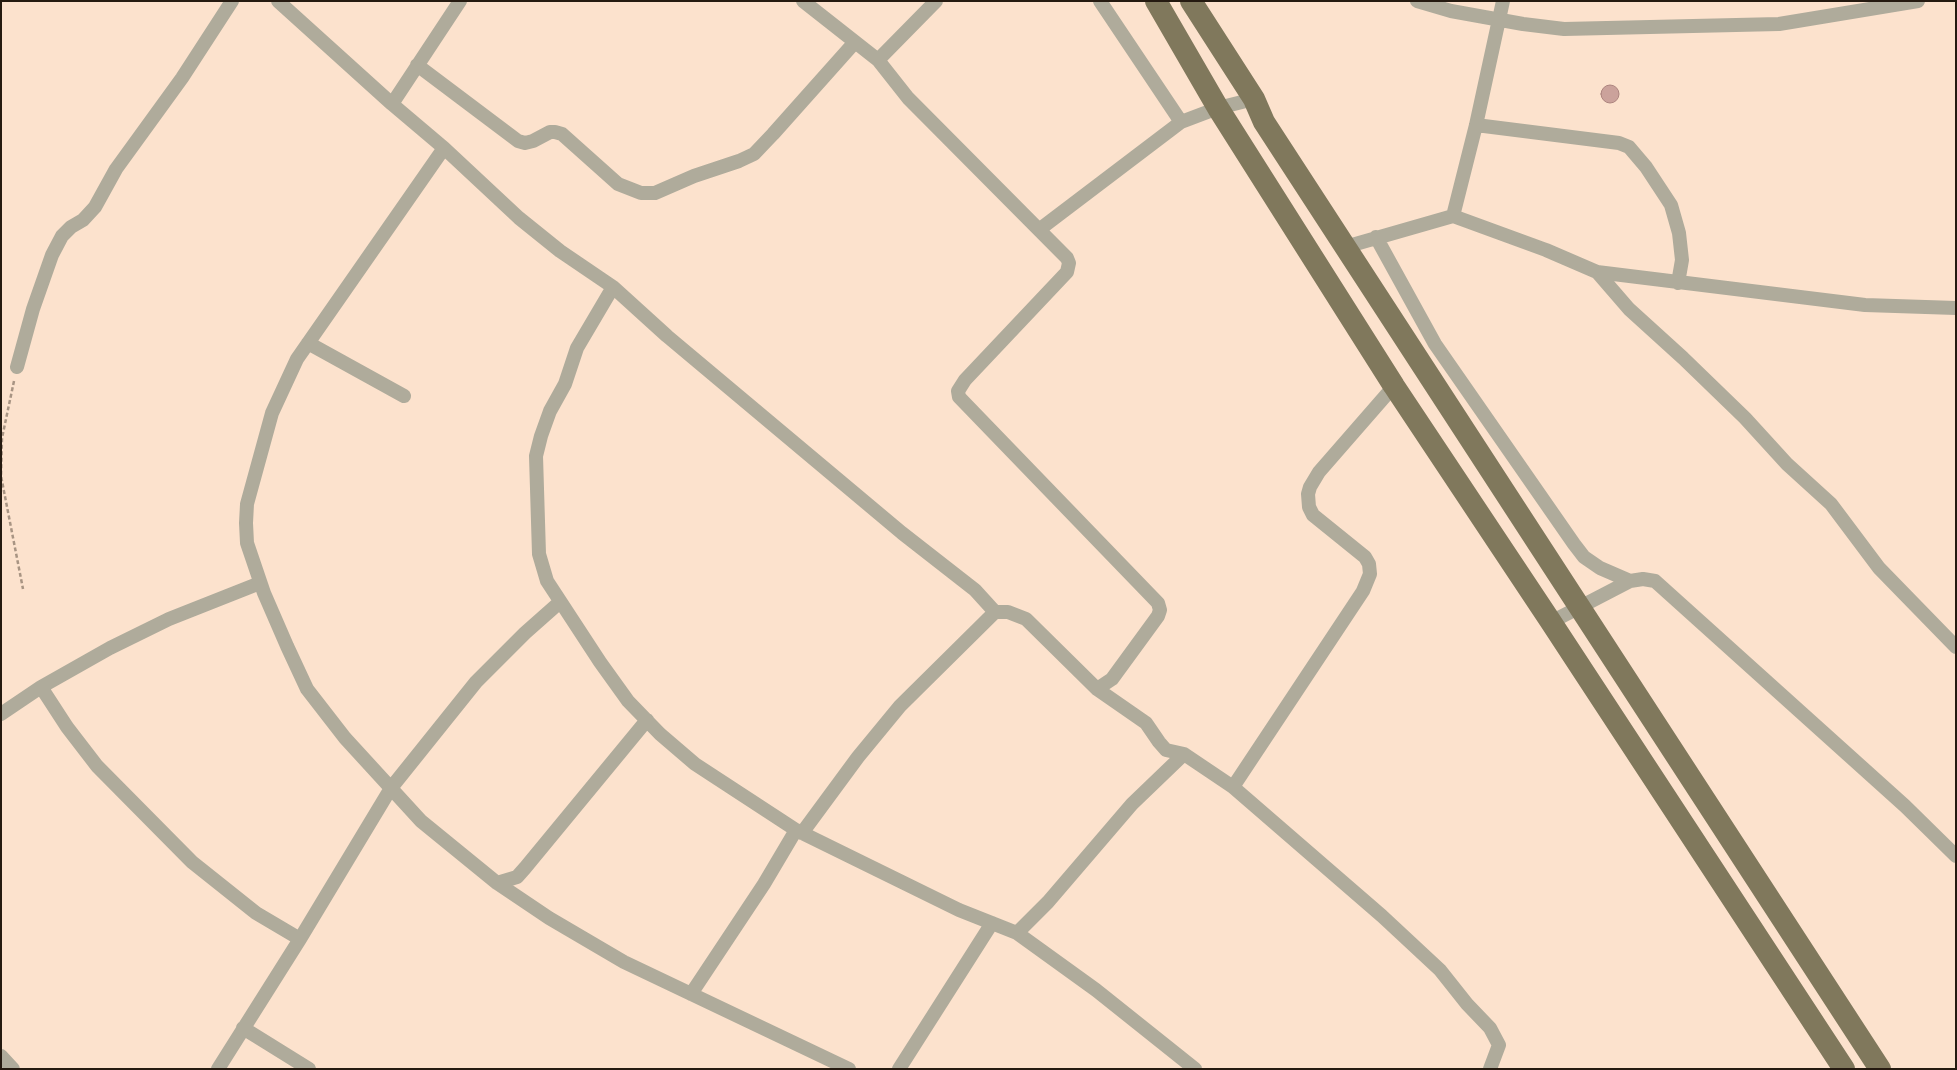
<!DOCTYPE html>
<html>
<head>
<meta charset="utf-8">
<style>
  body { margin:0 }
  #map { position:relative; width:1957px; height:1070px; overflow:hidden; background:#fce2cd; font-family:"Exo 2",sans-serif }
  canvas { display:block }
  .frame { position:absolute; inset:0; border:2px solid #251a10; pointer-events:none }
</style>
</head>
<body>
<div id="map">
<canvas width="1957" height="1070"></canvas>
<div class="frame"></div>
</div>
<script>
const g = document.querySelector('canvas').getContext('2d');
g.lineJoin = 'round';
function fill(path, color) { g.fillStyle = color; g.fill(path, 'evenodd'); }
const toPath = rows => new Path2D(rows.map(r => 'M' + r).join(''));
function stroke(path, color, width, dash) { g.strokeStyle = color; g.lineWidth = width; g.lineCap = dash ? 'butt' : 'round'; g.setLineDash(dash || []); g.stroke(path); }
const building = toPath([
  '1601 94a9 9 0 1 1 18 0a9 9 0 1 1-18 0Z'
]);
fill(building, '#cba29b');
stroke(building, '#ac847e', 1);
stroke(toPath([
  [14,381,2,438,1,476,23,589]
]), '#a89483', 2.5, [4, 2.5]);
stroke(toPath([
  [278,1,392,104,444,148,519,218,560,251,613,287,667,336,902,533,975,590,995,612,1008,612,1026,619,1097,689,1146,723,1159,742,1166,750,1184,754,1233,787,1382,916,1440,970,1467,1004,1490,1028,1499,1045,1490,1069],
  [803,1,878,60,908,98,1067,258,1069,263,1067,272,965,380,958,391,959,397,1158,603,1160,610,1158,616,1112,679,1097,689],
  [1100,1,1181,122],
  [1417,1,1451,11,1523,24,1564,29,1779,24,1918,1],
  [878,60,936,1],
  [417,65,518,141,525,143,533,141,550,132,555,132,562,134,618,184,641,193,655,193,694,176,739,161,754,154,773,134,855,42],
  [392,104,460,1],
  [1476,125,1619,143,1629,147,1646,167,1671,205,1679,233,1682,260,1678,283],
  [444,148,297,359,272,413,247,504,246,523,247,543,264,593,287,646,307,689,345,738,421,821,497,883,549,918,624,962,849,1069],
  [1453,216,1476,125,1503,1],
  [1040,229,1181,122,1218,108,1254,99],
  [1376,237,1435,344,1574,544,1584,557,1600,568,1630,581],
  [1345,247,1453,216,1546,250,1597,272,1629,309,1683,358,1745,418,1787,464,1831,504,1879,568,1956,647],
  [1597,272,1865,305,1956,308],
  [613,287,577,348,565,384,550,411,541,436,536,456,539,554,547,581,600,662,628,701,660,734,695,764,796,830,959,910,1017,933,1048,902,1132,804,1184,754],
  [308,343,404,396],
  [17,367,33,309,52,255,62,236,71,227,83,220,95,207,116,169,182,78,232,1],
  [1551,622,1630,581,1643,579,1655,581,1905,806,1956,856],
  [41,687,67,727,97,766,192,862,256,913,300,939],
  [1,714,41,687,110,648,169,619,260,583],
  [1233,787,1363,591,1370,574,1369,564,1365,557,1313,515,1309,507,1308,494,1310,487,1319,472,1394,386],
  [802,833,858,757,900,706,995,612],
  [497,883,517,877,525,868,647,720],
  [1017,933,1096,990,1195,1069],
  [691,994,764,884,796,830],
  [243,1028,309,1069],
  [1,1056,13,1069],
  [218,1069,300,939,391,788,476,682,525,633,560,602],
  [899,1069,992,923]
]), '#afab9b', 14);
stroke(toPath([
  [1156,1,1218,108,1394,386,1551,622,1844,1069],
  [1191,1,1254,99,1264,122,1880,1069]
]), '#80785c', 22);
</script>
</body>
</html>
